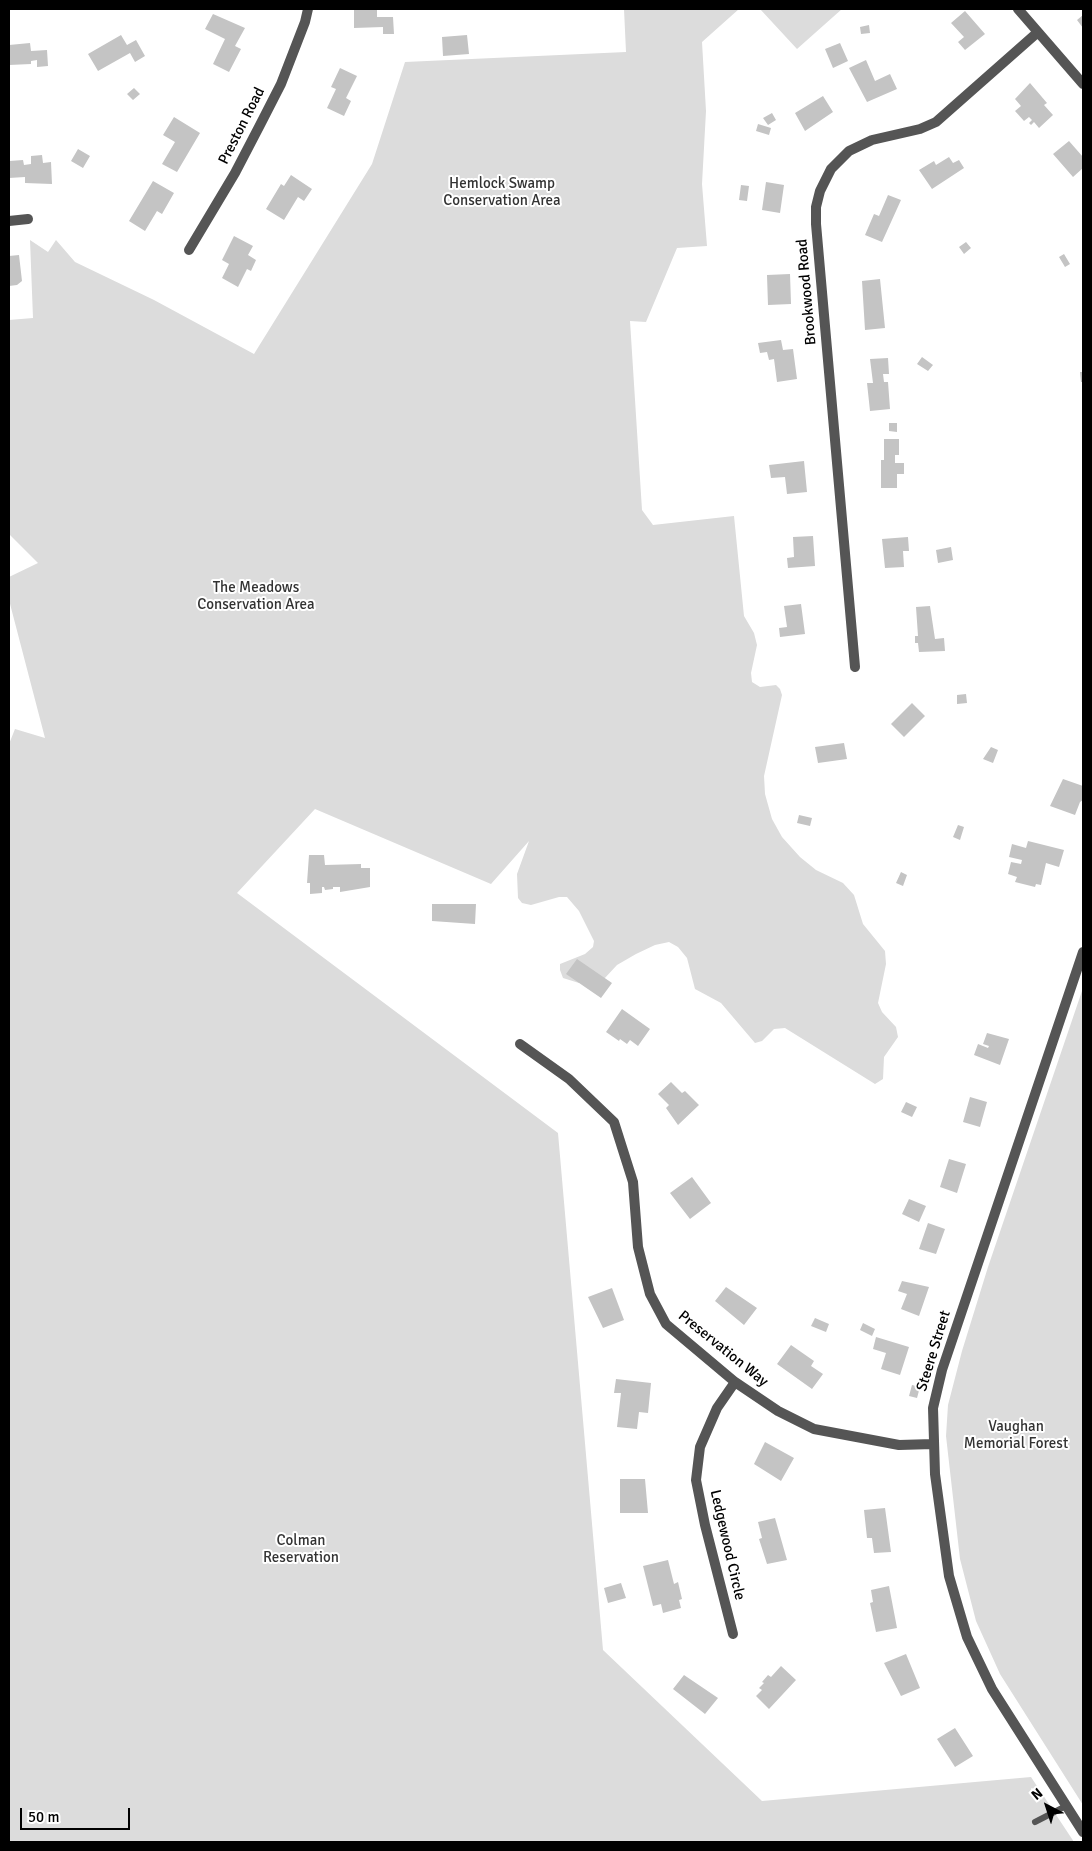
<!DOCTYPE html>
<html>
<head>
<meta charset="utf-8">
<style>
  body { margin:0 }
  #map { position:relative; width:1092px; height:1851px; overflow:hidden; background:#fff; font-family:Signika,sans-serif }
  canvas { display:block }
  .frame { position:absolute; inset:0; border:10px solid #000; pointer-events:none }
  .north { position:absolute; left:1022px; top:1781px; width:50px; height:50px; -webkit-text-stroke:4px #fff; paint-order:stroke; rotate:320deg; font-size:14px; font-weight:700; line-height:20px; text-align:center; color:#000 }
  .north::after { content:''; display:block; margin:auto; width:18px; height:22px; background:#000; clip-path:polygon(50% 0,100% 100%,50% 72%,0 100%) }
  .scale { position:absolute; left:20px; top:1808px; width:110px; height:22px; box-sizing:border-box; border:2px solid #000; border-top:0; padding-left:6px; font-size:15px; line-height:18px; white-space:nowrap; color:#000; -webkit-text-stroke:4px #fff; paint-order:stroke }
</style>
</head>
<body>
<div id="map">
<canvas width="1092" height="1851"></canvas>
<div class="frame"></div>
<div class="north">N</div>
<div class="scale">50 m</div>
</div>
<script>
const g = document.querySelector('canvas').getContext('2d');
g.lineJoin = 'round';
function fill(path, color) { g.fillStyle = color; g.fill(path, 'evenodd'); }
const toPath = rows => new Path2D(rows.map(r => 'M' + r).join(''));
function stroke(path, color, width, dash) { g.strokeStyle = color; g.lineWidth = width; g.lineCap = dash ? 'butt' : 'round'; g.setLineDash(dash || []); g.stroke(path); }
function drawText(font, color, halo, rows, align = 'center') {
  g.font = font + ' Signika,sans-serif'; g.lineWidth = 4; g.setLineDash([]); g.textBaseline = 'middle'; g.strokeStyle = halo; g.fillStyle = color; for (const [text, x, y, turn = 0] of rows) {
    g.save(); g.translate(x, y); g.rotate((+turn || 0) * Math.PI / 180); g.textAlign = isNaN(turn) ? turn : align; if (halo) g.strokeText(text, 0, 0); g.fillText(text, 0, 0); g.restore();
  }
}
fill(toPath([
  [624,9,739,9,702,42,706,111,702,184,707,246,677,248,646,322,630,321,642,510,653,525,734,516,744,616,754,633,757,645,751,673,752,682,760,687,776,685,780,689,782,695,764,776,765,794,772,819,782,837,800,857,816,870,843,883,854,895,863,924,885,951,886,964,878,1003,882,1012,896,1027,898,1037,884,1057,883,1079,875,1084,785,1028,774,1029,762,1041,755,1043,721,1003,695,989,687,958,678,947,669,942,655,945,636,954,617,965,604,979,579,983,563,978,560,970,560,964,585,954,593,947,594,941,579,911,567,897,559,897,531,905,522,903,518,898,517,874,529,841,491,884,315,809,237,893,558,1133,603,1650,762,1801,1031,1777,1074,1842,9,1842,9,744,15,729,45,738,9,600,9,577,38,563,9,534,9,320,33,318,30,240,48,252,56,240,75,262,154,300,254,354,372,164,405,62,626,52],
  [760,9,842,9,797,49],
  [1083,988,1083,1805,1000,1674,976,1621,960,1559,946,1436,948,1405,962,1351,988,1267]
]), '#dcdcdc');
fill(toPath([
  [354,9,377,9,377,17,393,17,394,34,383,34,383,27,354,28],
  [965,11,985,34,965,50,958,42,964,37,951,23],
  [213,14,245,28,235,46,241,49,229,72,213,64,225,39,205,29],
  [1083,15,1083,28,1077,20],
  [869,25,870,33,861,34,860,27],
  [121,35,127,45,136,40,145,56,135,62,130,53,98,71,88,54],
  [467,35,469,54,443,56,442,37],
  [30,43,31,51,47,50,48,66,37,67,37,60,31,61,31,64,9,65,9,45],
  [840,43,848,61,833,68,825,49],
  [866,60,875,81,890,74,897,89,867,102,849,68],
  [340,68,357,76,346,98,351,101,344,116,327,108,336,89,331,87],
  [1030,83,1047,103,1044,105,1053,115,1039,128,1034,122,1031,125,1029,123,1032,120,1029,117,1024,121,1015,111,1021,106,1015,99],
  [134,88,140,94,133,100,127,94],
  [823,96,833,112,805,131,795,113],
  [772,113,776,120,768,125,763,118],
  [174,117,200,133,177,172,162,164,175,142,163,135],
  [758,124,771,128,769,135,756,131],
  [1069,141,1083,157,1083,168,1073,177,1053,154],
  [78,149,90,156,83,168,71,161],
  [42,155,43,163,51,162,52,184,25,183,25,177,9,178,9,161,23,160,24,165,31,164,31,156],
  [949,157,953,163,959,160,964,168,932,189,919,170,934,161,936,165],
  [291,175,312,189,304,201,298,197,284,220,266,209,281,184,284,186],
  [153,181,174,193,162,214,157,211,145,231,129,221],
  [766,182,784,185,780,213,762,210],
  [741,185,749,186,747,201,739,200],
  [888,195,901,200,882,242,865,235,874,214,879,216],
  [234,236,253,246,248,255,256,260,251,271,247,269,238,287,222,278,229,264,222,260],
  [966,242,971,248,964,254,959,247],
  [1064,254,1070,264,1065,267,1059,257],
  [19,255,22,281,17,285,9,286,9,256],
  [790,274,791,304,768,305,767,275],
  [880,279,885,328,865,330,862,281],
  [781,340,783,350,793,349,797,379,777,382,774,359,769,360,767,352,760,353,758,343],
  [922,357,933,365,928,371,917,364],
  [888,358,889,374,883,374,884,382,888,382,890,409,870,411,867,383,873,383,870,359],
  [1080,372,1083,372,1083,382,1081,382],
  [889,423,897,423,897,432,889,431],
  [884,439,899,439,899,455,895,455,895,463,904,463,904,474,897,474,897,488,881,488,881,460,884,460],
  [804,461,807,492,787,494,785,477,771,478,769,465],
  [813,536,815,566,788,568,787,558,794,557,793,537],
  [908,537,909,551,903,551,904,567,885,568,882,539],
  [951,547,953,560,938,563,936,550],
  [801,604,805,634,780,637,779,628,787,627,784,606],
  [930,606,935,639,944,638,945,651,919,652,918,643,915,643,915,636,918,636,916,607],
  [966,694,967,703,957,704,957,695],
  [912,703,925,716,904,737,891,724],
  [844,743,847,759,818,763,815,747],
  [991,747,998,750,993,763,983,759],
  [1063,779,1083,786,1083,800,1080,802,1075,815,1050,806],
  [799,815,812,818,810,826,797,823],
  [958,825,964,827,960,840,953,837],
  [1028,841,1064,850,1059,867,1046,863,1041,885,1036,884,1035,887,1015,882,1017,877,1008,874,1011,862,1021,864,1022,860,1009,857,1012,844,1026,848],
  [309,855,324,855,325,865,361,864,361,868,370,868,370,887,340,892,340,887,333,887,333,889,325,890,324,887,322,887,322,893,310,894,310,883,307,883],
  [901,872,907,875,903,886,896,883],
  [432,904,476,904,475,924,432,921],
  [577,959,612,983,601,998,566,974],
  [622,1009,650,1029,638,1046,630,1040,627,1044,620,1039,619,1041,606,1032],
  [987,1033,1009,1039,1000,1065,974,1055,978,1044,988,1048,989,1046,983,1044],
  [671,1082,682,1093,685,1091,699,1105,678,1125,666,1108,669,1105,658,1094],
  [970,1097,987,1102,980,1127,963,1122],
  [906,1102,917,1107,912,1117,901,1112],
  [949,1159,966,1164,957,1193,940,1187],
  [692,1177,711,1203,690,1219,670,1193],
  [909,1199,926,1206,919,1222,902,1214],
  [928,1223,945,1229,936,1254,919,1249],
  [902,1281,929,1287,919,1316,901,1309,907,1294,898,1291],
  [726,1287,757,1308,744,1325,715,1301],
  [612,1288,624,1320,603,1328,588,1297],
  [815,1318,829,1324,826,1332,811,1326],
  [863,1323,875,1329,872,1336,860,1330],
  [876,1337,909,1347,900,1375,881,1369,886,1353,873,1349],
  [791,1345,814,1361,811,1366,823,1374,812,1389,777,1364],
  [616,1379,651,1383,648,1413,639,1412,637,1429,617,1427,621,1393,614,1393],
  [912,1385,920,1387,917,1398,909,1396],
  [765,1442,794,1458,781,1481,754,1464],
  [620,1479,645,1479,648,1513,620,1513],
  [885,1508,891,1552,874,1553,872,1538,867,1538,864,1510],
  [775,1518,787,1560,767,1564,759,1539,762,1538,758,1522],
  [668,1560,674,1584,678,1582,682,1599,679,1600,681,1608,663,1613,661,1604,653,1606,643,1566],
  [621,1583,626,1598,608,1603,604,1588],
  [889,1586,897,1628,876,1632,870,1603,873,1602,871,1590],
  [906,1654,920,1688,901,1696,884,1663],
  [781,1666,796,1680,769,1709,756,1696,762,1690,759,1688,764,1683,762,1682,768,1675,771,1677],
  [684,1675,718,1698,705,1714,673,1689],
  [955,1728,973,1756,955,1767,937,1739]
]), '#c4c4c4');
stroke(toPath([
  [1035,1822,1066,1806]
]), '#555', 6);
stroke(toPath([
  [1018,9,1083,84],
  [9,221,28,219],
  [189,250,235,173,260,125,281,84,305,22,308,9],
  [855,667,816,224,816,207,820,191,831,169,849,151,872,140,920,129,936,122,1038,32],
  [1083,952,942,1370,933,1408,935,1474,949,1576,967,1637,992,1689,1083,1832],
  [520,1044,569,1079,614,1122,633,1182,638,1247,650,1294,666,1324,735,1382,778,1411,814,1429,899,1445,933,1444],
  [733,1634,705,1525,696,1480,700,1447,717,1408,735,1382]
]), '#555', 10);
drawText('15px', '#000', '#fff', [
  ["Preston Road",242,126,-63],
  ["Brookwood Road",807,292,-95],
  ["Preservation Way",723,1349,39],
  ["Steere Street",934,1351,-73],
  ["Ledgewood Circle",727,1545,77]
]);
drawText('15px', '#333', '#fff', [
  ["Hemlock Swamp",502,184],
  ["Conservation Area",502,201],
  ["The Meadows",256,588],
  ["Conservation Area",256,605],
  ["Vaughan",1016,1427],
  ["Memorial Forest",1016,1444],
  ["Colman",301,1541],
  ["Reservation",301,1558]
]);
</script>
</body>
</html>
